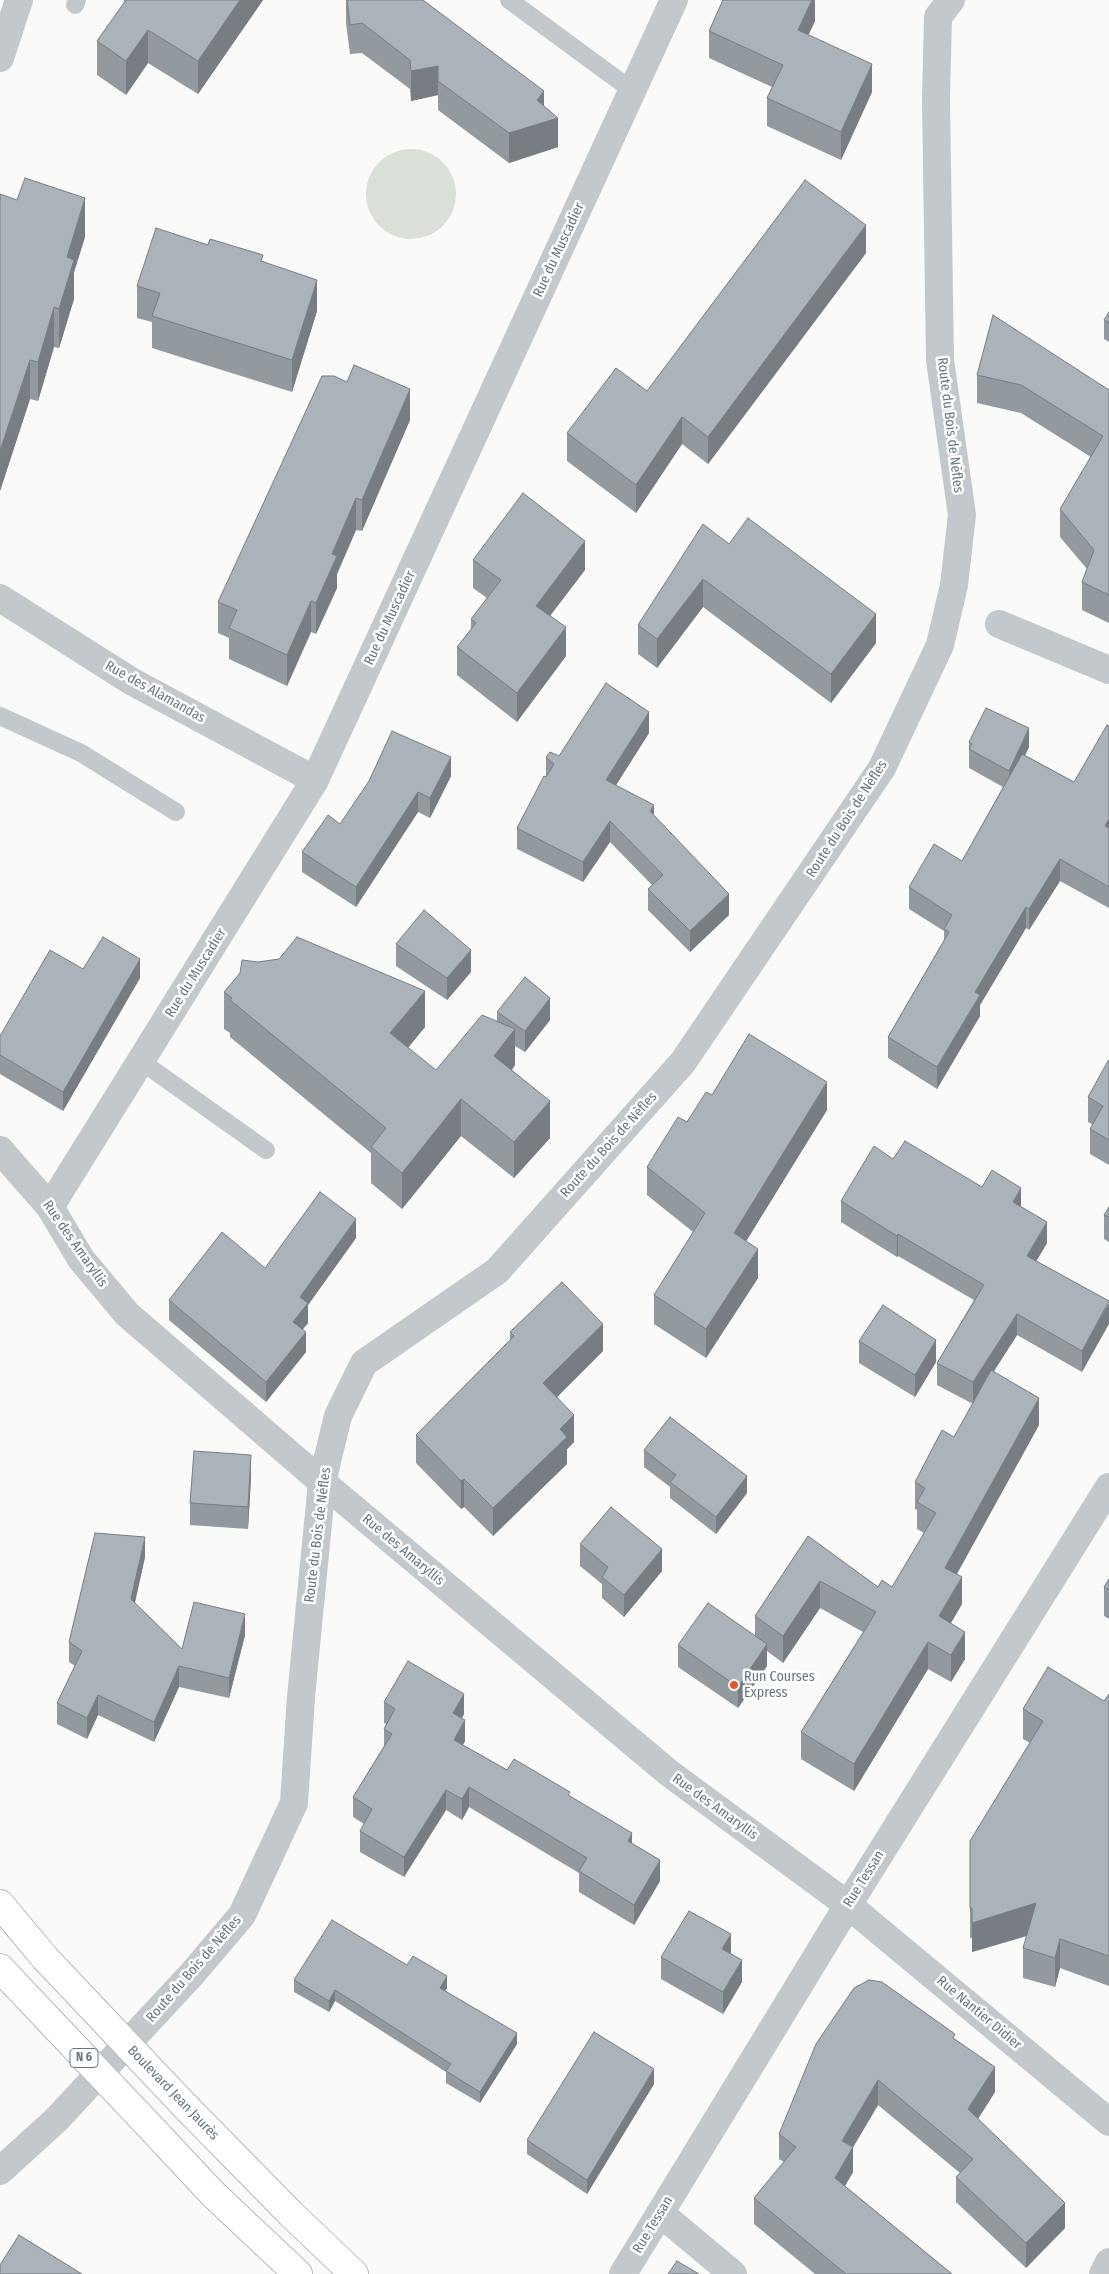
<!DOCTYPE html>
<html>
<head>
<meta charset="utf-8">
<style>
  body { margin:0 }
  canvas { display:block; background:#fafaf8 }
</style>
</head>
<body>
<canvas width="1109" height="2274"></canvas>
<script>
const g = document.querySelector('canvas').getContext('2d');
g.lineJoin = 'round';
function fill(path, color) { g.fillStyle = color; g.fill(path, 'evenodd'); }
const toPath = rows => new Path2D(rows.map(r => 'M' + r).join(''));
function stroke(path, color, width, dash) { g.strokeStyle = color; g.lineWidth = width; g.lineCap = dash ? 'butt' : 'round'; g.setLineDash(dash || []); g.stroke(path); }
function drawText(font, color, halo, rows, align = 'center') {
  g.font = font + ' "Fira Sans Condensed",sans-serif'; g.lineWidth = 5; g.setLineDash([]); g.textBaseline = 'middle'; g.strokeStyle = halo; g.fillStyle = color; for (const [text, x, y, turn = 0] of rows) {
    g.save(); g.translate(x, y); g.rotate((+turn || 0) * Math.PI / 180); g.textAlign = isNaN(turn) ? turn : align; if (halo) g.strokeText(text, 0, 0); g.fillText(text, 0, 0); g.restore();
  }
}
fill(toPath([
  '366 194a45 45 0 1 1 90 0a45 45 0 1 1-90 0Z'
]), '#dadfd7');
const primary = toPath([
  [0,1904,45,1958],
  [0,1968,14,1983],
  [185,2106,291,2214,354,2274],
  [155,2132,213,2194,298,2274]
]);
stroke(primary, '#b5babe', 30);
stroke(toPath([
  [509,0,633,91],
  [75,5,77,0],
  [0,716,81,753,176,812],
  [142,1062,266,1150]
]), '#c3c8cc', 18);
stroke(toPath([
  [0,58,19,0],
  [0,598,131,681,315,780],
  [999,624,1109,670],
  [0,1150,50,1207,81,1259,127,1314,322,1482,669,1773,848,1905,1109,2122],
  [50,1207,315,780,674,0],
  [0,2171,56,2120,192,1974,242,1915,294,1803,301,1697,322,1482,338,1416,364,1363,497,1271,683,1062,882,768,940,645,954,585,962,515,940,360,936,99,938,17,951,0],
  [660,2213,733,2274],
  [623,2274,848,1905,1109,1487],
  [1103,2274,1109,2262]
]), '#c3c8cc', 28);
stroke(primary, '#fff', 28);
const primaryBridge = toPath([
  [45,1958,185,2106],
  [14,1983,155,2132]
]);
stroke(primaryBridge, '#b5babe', 30, []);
stroke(primaryBridge, '#fff', 28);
fill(toPath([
  [124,0,263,0,198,94,148,63,126,95,97,75,97,41,124,3],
  [346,0,423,0,544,106,558,147,509,163,438,110,438,95,411,101,410,89,362,53,350,54,346,23],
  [815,0,815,21,808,35,872,92,841,160,767,126,767,98,772,87,709,58,709,31],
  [0,194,85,237,74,272,74,299,59,348,54,347,38,401,30,399,0,491],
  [866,253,708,464,682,444,636,513,567,461,567,433,647,391],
  [263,262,317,311,292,392,152,348,152,322,137,318,137,286],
  [1109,312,1109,342,1104,339,1104,320],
  [977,375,1109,390,1109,623,1082,610,1082,582,1087,569,1060,537,1060,509,1091,457,1021,413,977,403],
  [410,420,362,531,356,530,337,574,337,588,316,634,311,632,287,686,229,659,229,638,218,633,218,602],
  [729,544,876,643,831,703,703,607,657,668,638,654,638,625],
  [473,560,585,570,550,616,566,656,517,722,457,675,457,647,471,629,471,619,487,598,473,588],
  [1109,726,1109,908,1060,881,1029,930,1026,928,980,1005,980,1016,937,1089,888,1058,888,1037,944,940,944,931,909,909,909,887,962,861,1003,787,969,768,969,742,1029,747,1025,755,1074,782],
  [649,733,616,785,654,815,729,915,690,952,648,910,648,889,652,885,610,842,583,882,517,849,517,828,546,776,546,757,559,756],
  [451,776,430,818,418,812,356,907,302,872,302,852,340,824],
  [396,944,471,972,447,1000,396,966],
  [83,969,140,978,63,1111,0,1074,0,1036],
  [224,992,425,1027,408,1048,436,1070,497,1021,497,1012,550,1020,525,1052,515,1046,515,1065,512,1070,550,1138,514,1178,461,1136,402,1209,371,1183,371,1153,230,1037,230,1033,224,1029],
  [1109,1061,1109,1165,1090,1154,1090,1129,1093,1125,1088,1122,1088,1097],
  [712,1095,827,1110,746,1241,758,1278,706,1358,654,1324,654,1295,693,1232,647,1195,647,1167],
  [893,1159,982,1187,1021,1207,1047,1243,1036,1261,1109,1301,1082,1372,1017,1335,994,1371,1039,1425,957,1574,962,1604,951,1623,965,1659,951,1682,928,1669,854,1791,801,1759,801,1732,863,1632,820,1608,783,1663,767,1651,767,1666,738,1708,678,1667,678,1645,755,1636,755,1616,808,1536,878,1587,892,1587,924,1533,917,1529,917,1510,915,1509,915,1482,954,1437,973,1404,937,1385,937,1363,974,1300,898,1256,897,1257,841,1222,841,1201],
  [1109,1207,1109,1242,1104,1239,1104,1215],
  [356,1238,308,1305,308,1323,303,1329,306,1352,266,1402,169,1320,169,1300],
  [510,1332,603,1351,557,1397,574,1442,567,1449,567,1464,493,1536,464,1507,461,1509,416,1463,416,1435,510,1340],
  [859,1341,936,1362,915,1397,859,1363],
  [644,1450,747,1493,716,1534,670,1498,670,1487,644,1467],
  [251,1477,248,1529,190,1525,190,1503],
  [580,1544,662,1571,624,1617,602,1598,602,1584,580,1566],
  [145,1557,135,1603,182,1649,245,1635,229,1698,179,1687,154,1742,98,1715,87,1739,57,1724,57,1703,75,1666,69,1662,69,1642],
  [1109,1579,1109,1619,1104,1616,1104,1587],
  [1109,1694,1109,1986,1060,1968,1055,1987,1023,1978,1023,1948,1027,1936,972,1952,972,1938,970,1938,970,1841,1030,1743,1023,1739,1023,1709,1104,1701],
  [384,1702,464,1714,462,1718,465,1741,463,1745,507,1770,570,1796,632,1843,660,1881,634,1925,579,1892,579,1873,469,1807,462,1820,446,1810,404,1877,360,1852,360,1831,364,1824,353,1817,353,1797,384,1746,384,1729,386,1724,384,1723],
  [731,1954,742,1982,723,2014,661,1979,661,1957],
  [407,1965,447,1988,445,1991,517,2044,480,2103,446,2083,446,2072,335,2001,329,2012,294,1992,294,1980],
  [854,1988,955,2039,995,2092,978,2119,1065,2228,1026,2268,956,2202,956,2177,960,2173,878,2105,853,2147,853,2172,845,2186,952,2274,815,2274,754,2224,754,2198,784,2162,779,2159,779,2134],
  [654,2084,587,2194,527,2154,527,2140]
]), '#929a9f');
fill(toPath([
  [240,0,263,0,198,94,198,61],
  [812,0,815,0,815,21,798,58,798,30],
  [148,30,148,63,126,95,126,61],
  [872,64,872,92,841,160,841,132],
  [438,66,438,95,411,101,411,71],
  [544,91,544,121,558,118,558,147,509,163,509,133],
  [85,198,85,237,74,272,74,299,59,348,59,309,67,257],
  [866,225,866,253,708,464,708,437],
  [317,280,317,311,292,392,292,360],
  [54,307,54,347,38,401,38,362],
  [30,360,30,399,0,491,0,451],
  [410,389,410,420,362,531,362,500],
  [682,417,682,444,636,513,636,485],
  [356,498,356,530,337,574,337,588,316,634,316,603,332,554],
  [585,541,585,570,536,634,536,606],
  [703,579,703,607,657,668,657,639],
  [311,601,311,632,287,686,287,655],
  [876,614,876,643,831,703,831,674],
  [566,627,566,656,517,722,517,693],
  [649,712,649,733,606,801,606,780],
  [1029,728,1029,747,1009,790,1009,771],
  [451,757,451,776,430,818,430,798],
  [418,792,418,812,356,907,356,887],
  [654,805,654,825,650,811],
  [1109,819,1109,841,1105,826],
  [610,821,610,842,583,882,583,862],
  [1060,859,1060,881,1029,930,1029,909],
  [729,894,729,915,690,952,690,931],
  [1026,907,1026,928,980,1005,980,1016,937,1089,937,1067,975,992],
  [471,950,471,972,447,1000,447,978],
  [140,959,140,978,63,1111,63,1092],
  [425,991,425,1027,390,1069,390,1033],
  [550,998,550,1020,525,1052,525,1031],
  [515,1029,515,1065,494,1092,494,1056],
  [827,1082,827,1110,734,1261,734,1233],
  [461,1099,461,1136,402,1209,402,1173],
  [550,1101,550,1138,514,1178,514,1142],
  [1021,1188,1021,1210,1013,1202],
  [356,1219,356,1238,308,1305,308,1323,293,1341,293,1322,300,1297],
  [1047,1222,1047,1243,1027,1277,1027,1256],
  [898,1234,898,1256,897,1257,897,1236],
  [758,1249,758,1278,706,1358,706,1329],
  [1109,1303,1109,1324,1082,1372,1082,1351],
  [1017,1314,1017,1335,973,1404,973,1382],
  [603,1324,603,1351,543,1411,543,1383],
  [306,1332,306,1352,266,1402,266,1382],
  [936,1340,936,1362,915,1397,915,1375],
  [1039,1398,1039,1425,945,1595,945,1568],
  [574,1415,574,1442,567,1449,567,1464,493,1536,493,1508,560,1429],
  [251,1455,251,1477,248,1529,248,1507],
  [747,1476,747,1493,716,1534,716,1517],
  [464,1479,464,1507,461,1509,461,1481],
  [145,1537,145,1557,131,1619,131,1599],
  [662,1549,662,1571,624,1617,624,1595],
  [962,1577,962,1604,939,1643,939,1616],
  [820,1581,820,1608,783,1663,783,1636],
  [245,1614,245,1635,229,1698,229,1678],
  [965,1632,965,1659,951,1682,951,1655],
  [928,1642,928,1669,854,1791,854,1764],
  [767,1644,767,1666,738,1708,738,1687],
  [179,1666,179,1687,154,1742,154,1722],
  [464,1694,464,1714,453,1733,453,1713],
  [98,1695,98,1715,87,1739,87,1718],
  [465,1720,465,1741,454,1760,454,1740],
  [469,1787,469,1807,462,1820,462,1799],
  [446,1790,446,1810,404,1877,404,1857],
  [632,1833,632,1853,628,1841],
  [660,1860,660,1881,634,1925,634,1905],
  [1036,1903,1036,1933,972,1952,972,1923],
  [731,1934,731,1956,722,1949],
  [1060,1939,1060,1968,1055,1987,1055,1958],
  [742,1960,742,1982,723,2014,723,1992],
  [447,1976,447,1988,440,1999,440,1988],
  [335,1990,335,2001,329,2012,329,2001],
  [517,2033,517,2044,480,2103,480,2092],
  [995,2067,995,2092,968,2134,968,2109],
  [654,2069,654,2084,587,2194,587,2180],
  [878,2080,878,2105,842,2166,842,2141],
  [853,2147,853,2172,835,2203,835,2178],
  [1065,2203,1065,2228,1026,2268,1026,2243]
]), '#777d82');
const building = toPath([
  [126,0,240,0,198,61,148,30,126,61,97,41,126,0],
  [347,0,423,0,544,91,537,100,558,118,509,133,438,81,438,66,411,71,410,60,362,23,350,25,347,0],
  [723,0,812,0,798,30,872,64,841,132,767,98,783,65,709,31,723,0],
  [25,178,85,198,67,257,74,260,59,309,54,307,38,362,30,360,0,451,0,194,17,200,25,178],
  [805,180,866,225,708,437,682,417,636,485,567,433,616,368,647,391,805,180],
  [156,228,208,245,210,239,263,255,261,261,317,280,292,360,152,316,160,293,137,286,156,228],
  [1109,312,1109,323,1104,320,1109,312],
  [993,315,1109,390,1109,595,1082,582,1094,550,1060,509,1103,436,1021,385,977,375,993,315],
  [354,365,410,389,362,500,356,498,332,554,337,556,316,603,311,601,287,655,229,628,237,610,218,602,322,376,334,376,347,382,354,365],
  [523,493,585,541,536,606,566,627,517,693,457,647,476,623,471,619,501,580,473,560,523,493],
  [748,518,876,614,831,674,703,579,657,639,638,625,703,524,729,544,748,518],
  [606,683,649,712,606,780,654,805,650,811,729,894,690,931,648,889,663,875,610,821,583,862,517,828,544,776,546,777,554,764,546,757,550,752,559,756,606,683],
  [986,708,1029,728,1009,771,969,749,972,744,969,742,986,708],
  [1107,725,1109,726,1109,819,1105,826,1109,828,1109,887,1060,859,1029,909,1026,907,975,992,980,995,937,1067,888,1037,949,932,944,929,952,915,909,887,934,844,962,861,1022,754,1074,782,1107,725],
  [392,731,451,757,430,798,418,792,356,887,302,852,328,815,340,824,369,781,392,731],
  [424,910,471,950,447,978,396,944,424,910],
  [103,937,140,959,63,1092,0,1055,0,1036,50,950,83,969,103,937],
  [297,937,425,991,390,1033,436,1070,482,1015,515,1029,494,1056,550,1101,514,1142,461,1099,402,1173,371,1147,386,1128,230,1000,232,998,224,992,240,973,242,960,258,962,279,959,297,937],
  [525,977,550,998,525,1031,497,1012,525,977],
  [749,1034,827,1082,734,1233,758,1249,706,1329,654,1295,705,1213,647,1167,678,1117,687,1122,706,1092,712,1095,749,1034],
  [1108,1061,1109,1061,1109,1140,1090,1129,1103,1106,1088,1097,1108,1061],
  [905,1141,982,1187,992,1170,1021,1188,1013,1202,1047,1222,1027,1256,1109,1301,1082,1351,1017,1314,973,1382,937,1363,984,1285,898,1234,897,1236,841,1201,874,1146,893,1159,905,1141],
  [320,1192,356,1219,300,1297,308,1303,293,1322,306,1332,266,1382,169,1300,222,1232,265,1268,320,1192],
  [1109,1207,1109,1217,1104,1215,1109,1207],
  [562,1282,603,1324,543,1383,574,1415,560,1429,567,1437,493,1508,464,1479,461,1481,416,1435,514,1336,510,1332,562,1282],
  [883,1305,936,1340,915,1375,859,1341,883,1305],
  [991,1370,1039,1398,945,1568,962,1577,939,1616,965,1632,951,1655,928,1642,854,1764,801,1732,876,1612,820,1581,783,1636,755,1616,808,1536,878,1587,882,1580,892,1587,936,1513,917,1502,925,1488,915,1482,942,1430,954,1437,991,1370],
  [670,1417,747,1476,716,1517,670,1482,676,1475,644,1450,670,1417],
  [194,1451,251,1455,248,1507,190,1503,194,1451],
  [611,1507,662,1549,624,1595,602,1577,608,1567,580,1544,611,1507],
  [95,1533,145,1537,131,1599,182,1649,194,1602,245,1614,229,1678,179,1666,154,1722,98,1695,87,1718,57,1703,82,1651,69,1642,95,1533],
  [1109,1579,1109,1590,1104,1587,1109,1579],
  [708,1603,767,1644,738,1687,678,1645,708,1603],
  [408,1661,464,1694,453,1713,465,1720,454,1740,507,1770,514,1759,570,1792,568,1795,632,1833,628,1841,660,1860,634,1905,579,1871,587,1858,469,1787,462,1799,446,1790,404,1857,360,1831,372,1809,353,1797,392,1734,384,1729,395,1709,384,1702,408,1661],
  [1048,1667,1104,1701,1109,1694,1109,1956,1060,1939,1055,1958,1023,1948,1036,1903,972,1923,972,1908,970,1908,970,1841,1043,1721,1023,1709,1048,1667],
  [689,1911,731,1934,722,1949,742,1960,723,1992,661,1957,689,1911],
  [332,1920,407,1965,413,1956,447,1976,440,1988,517,2033,480,2092,446,2071,451,2064,335,1990,329,2001,294,1980,332,1920],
  [869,1980,882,1982,955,2034,953,2038,995,2067,968,2109,1065,2203,1026,2243,956,2177,973,2159,878,2080,842,2141,853,2147,835,2178,952,2274,846,2274,754,2198,796,2147,779,2134,816,2044,854,1988,869,1980],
  [594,2032,654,2069,587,2180,527,2140,594,2032],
  [19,2235,82,2274,0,2274,0,2265,19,2235],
  [677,2261,699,2274,668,2274,677,2261]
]);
fill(building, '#aab3b9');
stroke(building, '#777d82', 1);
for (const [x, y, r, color] of [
  [734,1685,5,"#e4572e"]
]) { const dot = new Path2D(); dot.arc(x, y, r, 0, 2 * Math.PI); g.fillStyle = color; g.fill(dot); stroke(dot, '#fff', 2); }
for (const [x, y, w] of [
  [84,2058,28]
]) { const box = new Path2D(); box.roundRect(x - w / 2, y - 9.5, w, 19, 4); g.fillStyle = '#fff'; g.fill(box); stroke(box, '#657683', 1); }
drawText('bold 12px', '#657683', null, [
  ["N 6",84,2058]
]);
drawText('14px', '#657683', '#fff', [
  ["Rue du Muscadier",559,250,-65],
  ["Route du Bois de Nèfles",950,425,83],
  ["Rue du Muscadier",390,618,-65],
  ["Rue des Alamandas",155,692,29],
  ["Route du Bois de Nèfles",847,819,-57],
  ["Rue du Muscadier",196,973,-58],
  ["Route du Bois de Nèfles",609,1145,-48],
  ["Rue des Amaryllis",75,1244,55],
  ["Route du Bois de Nèfles",318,1535,-83],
  ["Rue des Amaryllis",403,1550,40],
  ["Rue des Amaryllis",715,1807,36],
  ["Rue Tessan",864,1879,-58],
  ["Route du Bois de Nèfles",194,1969,-49],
  ["Rue Nantier Didier",979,2013,40],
  ["Boulevard Jean Jaurès",173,2093,46],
  ["Rue Tessan",653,2225,-59]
]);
drawText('14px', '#657683', '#fff', [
  ["Run Courses",744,1677],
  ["Express",744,1693]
], 'left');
</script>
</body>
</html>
